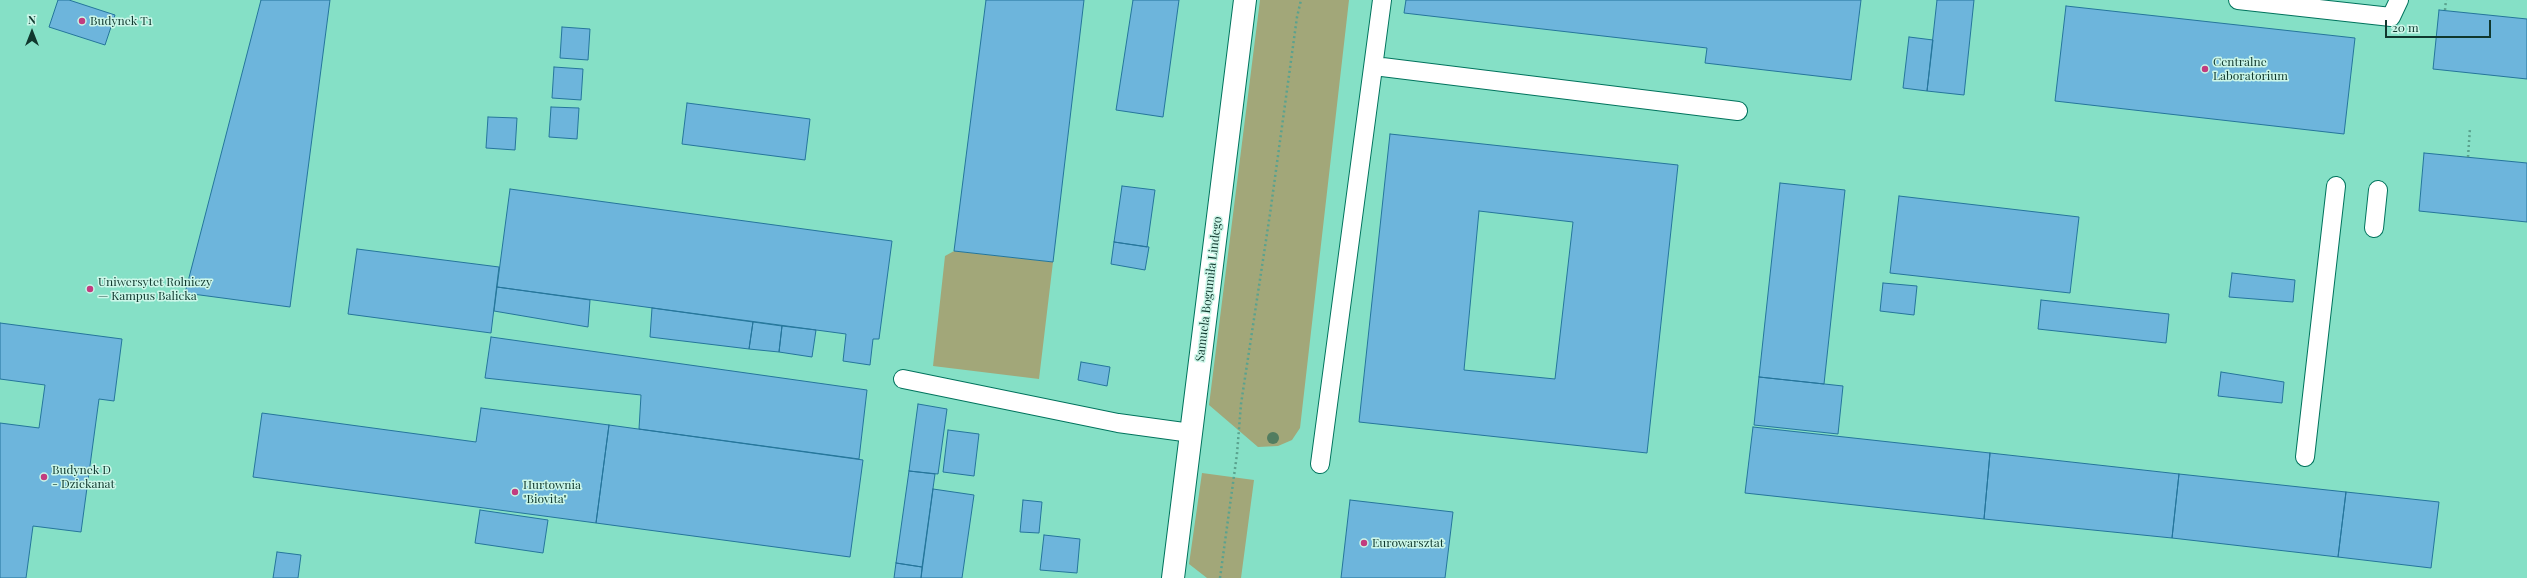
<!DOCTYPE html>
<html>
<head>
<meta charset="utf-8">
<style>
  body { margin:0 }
  #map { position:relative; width:2527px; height:578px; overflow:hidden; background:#85e0c6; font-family:"Playfair Display",serif }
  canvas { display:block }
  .north { position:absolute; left:12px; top:12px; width:40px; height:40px; -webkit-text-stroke:3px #ccf7e9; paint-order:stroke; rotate:0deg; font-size:11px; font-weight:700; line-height:16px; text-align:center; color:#10382e }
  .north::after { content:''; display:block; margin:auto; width:14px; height:18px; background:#10382e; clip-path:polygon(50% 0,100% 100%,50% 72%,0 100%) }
  .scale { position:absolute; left:2385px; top:20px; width:106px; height:18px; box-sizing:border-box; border:2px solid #10382e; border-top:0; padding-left:5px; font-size:12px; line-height:14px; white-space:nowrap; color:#10382e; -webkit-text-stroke:3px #ccf7e9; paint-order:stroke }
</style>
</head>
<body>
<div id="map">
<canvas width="2527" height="578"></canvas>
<div class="north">N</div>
<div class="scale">20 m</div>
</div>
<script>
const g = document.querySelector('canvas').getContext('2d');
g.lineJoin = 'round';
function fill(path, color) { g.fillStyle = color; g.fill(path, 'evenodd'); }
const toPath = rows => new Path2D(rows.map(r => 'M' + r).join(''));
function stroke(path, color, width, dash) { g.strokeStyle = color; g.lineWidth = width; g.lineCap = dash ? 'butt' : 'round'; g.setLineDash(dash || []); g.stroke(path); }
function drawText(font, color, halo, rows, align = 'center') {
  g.font = font + ' "Playfair Display",serif'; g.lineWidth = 3; g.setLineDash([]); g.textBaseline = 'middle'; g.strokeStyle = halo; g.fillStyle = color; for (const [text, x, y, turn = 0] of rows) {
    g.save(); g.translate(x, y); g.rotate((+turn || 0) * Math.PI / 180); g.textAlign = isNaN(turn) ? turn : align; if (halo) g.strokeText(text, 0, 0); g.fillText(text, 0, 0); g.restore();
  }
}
fill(toPath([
  [1260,0,1349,0,1300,428,1292,440,1278,446,1258,447,1209,405],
  [954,251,1053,262,1039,379,933,366,945,256],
  [1202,473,1254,480,1241,578,1207,578,1189,564]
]), '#a2a779');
const building = toPath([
  [58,0,69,0,115,15,105,45,49,27,58,0],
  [261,0,330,0,290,307,185,293,261,0],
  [986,0,1084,0,1053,262,954,251,986,0],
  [1133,0,1179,0,1163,117,1116,110,1133,0],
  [1406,0,1861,0,1851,80,1705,63,1707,48,1404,13,1406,0],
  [1937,0,1974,0,1964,95,1927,91,1937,0],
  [2066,6,2355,38,2344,134,2055,101,2066,6],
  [2439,10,2527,19,2527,79,2433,69,2439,10],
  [562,27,590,29,588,60,560,58,562,27],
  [1909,37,1933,40,1927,91,1903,88,1909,37],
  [554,67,583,69,581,100,552,98,554,67],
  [687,103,810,119,805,160,682,144,687,103],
  [551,107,579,108,577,139,549,137,551,107],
  [488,117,517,118,515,150,486,148,488,117],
  [1390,134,1678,165,1647,453,1359,422,1390,134],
  [1479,211,1573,222,1555,379,1464,370,1479,211],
  [2424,153,2527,163,2527,222,2419,211,2424,153],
  [1780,183,1845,190,1824,384,1759,377,1780,183],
  [1122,186,1155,190,1147,247,1114,242,1122,186],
  [510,189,892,241,879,339,873,339,870,365,843,361,846,334,497,287,510,189],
  [1899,196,2079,217,2070,293,1890,273,1899,196],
  [1114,242,1149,247,1145,270,1111,264,1114,242],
  [357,249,499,267,491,333,348,314,357,249],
  [2232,273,2295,280,2293,302,2229,297,2232,273],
  [1883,283,1917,286,1914,315,1880,311,1883,283],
  [497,287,590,300,588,327,494,311,497,287],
  [2041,300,2169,314,2166,343,2038,329,2041,300],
  [652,308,753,322,749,349,650,337,652,308],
  [753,322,782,326,779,352,749,349,753,322],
  [0,323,122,339,114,401,99,399,81,532,33,526,26,578,0,578,0,423,39,428,45,385,0,379,0,323],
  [782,326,816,330,812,357,779,352,782,326],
  [491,337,867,390,859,459,639,429,641,395,485,378,491,337],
  [1081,362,1110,367,1107,386,1078,380,1081,362],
  [2221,372,2284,382,2282,403,2218,396,2221,372],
  [1759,377,1843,386,1838,434,1754,425,1759,377],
  [918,404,947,409,938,474,909,471,918,404],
  [481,408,609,425,596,523,253,477,262,413,476,442,481,408],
  [609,425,863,460,850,557,596,523,609,425],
  [1753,427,1990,453,1984,519,1745,493,1753,427],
  [948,430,979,434,974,476,943,472,948,430],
  [1990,453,2179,474,2172,538,1984,519,1990,453],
  [909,471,935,474,922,567,896,563,909,471],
  [2179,474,2346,492,2338,557,2172,538,2179,474],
  [933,489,974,495,962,578,921,578,933,489],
  [2346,492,2439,502,2431,568,2338,557,2346,492],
  [1023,500,1042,502,1039,533,1020,532,1023,500],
  [1350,500,1453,512,1445,578,1341,578,1350,500],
  [480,510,548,520,543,553,475,543,480,510],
  [1044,535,1080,539,1077,573,1040,570,1044,535],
  [277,552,301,555,298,578,273,578,277,552],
  [896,563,922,567,921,578,894,578,896,563]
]);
fill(building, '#6db5dc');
stroke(building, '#25759b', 1);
const service = toPath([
  [2238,0,2391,17],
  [2391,17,2399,0],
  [1374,66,1738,111],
  [2374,228,2378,190],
  [903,379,1118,423,1191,433],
  [2305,457,2336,186],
  [1320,464,1382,0]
]);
const minor = toPath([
  [1173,578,1245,0]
]);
stroke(service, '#00735d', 20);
stroke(minor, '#00735d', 24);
stroke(toPath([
  [2445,10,2446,0],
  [2468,157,2470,128],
  [1220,578,1237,454,1241,404,1270,214,1297,17,1301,0]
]), '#5aa28e', 2.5, [2, 3]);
stroke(service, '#fff', 18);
stroke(minor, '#fff', 22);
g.fillStyle = '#527d60';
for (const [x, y] of [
  [1273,438]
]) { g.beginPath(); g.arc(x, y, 6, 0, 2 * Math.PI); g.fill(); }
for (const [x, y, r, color] of [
  [82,21,4,"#c23c7f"],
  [2205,69,4,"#c23c7f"],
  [90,289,4,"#c23c7f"],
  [44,477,4,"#c23c7f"],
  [515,492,4,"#c23c7f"],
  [1364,543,4,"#c23c7f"]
]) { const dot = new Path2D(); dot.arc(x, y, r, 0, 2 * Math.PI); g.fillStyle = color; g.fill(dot); stroke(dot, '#ccf7e9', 1.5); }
drawText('12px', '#10382e', '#ccf7e9', [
  ["Budynek T1",90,21],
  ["Centralne",2213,62],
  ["Laboratorium",2213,76],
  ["Uniwersytet Rolniczy",98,282],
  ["— Kampus Balicka",98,296],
  ["Budynek D",52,470],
  ["- Dziekanat",52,484],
  ["Hurtownia",523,485],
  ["\"Biovita\"",523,499],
  ["Eurowarsztat",1372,543]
], 'left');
drawText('12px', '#10382e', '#ccf7e9', [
  ["Samuela Bogumiła Lindego",1209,289,-83]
]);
</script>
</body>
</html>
